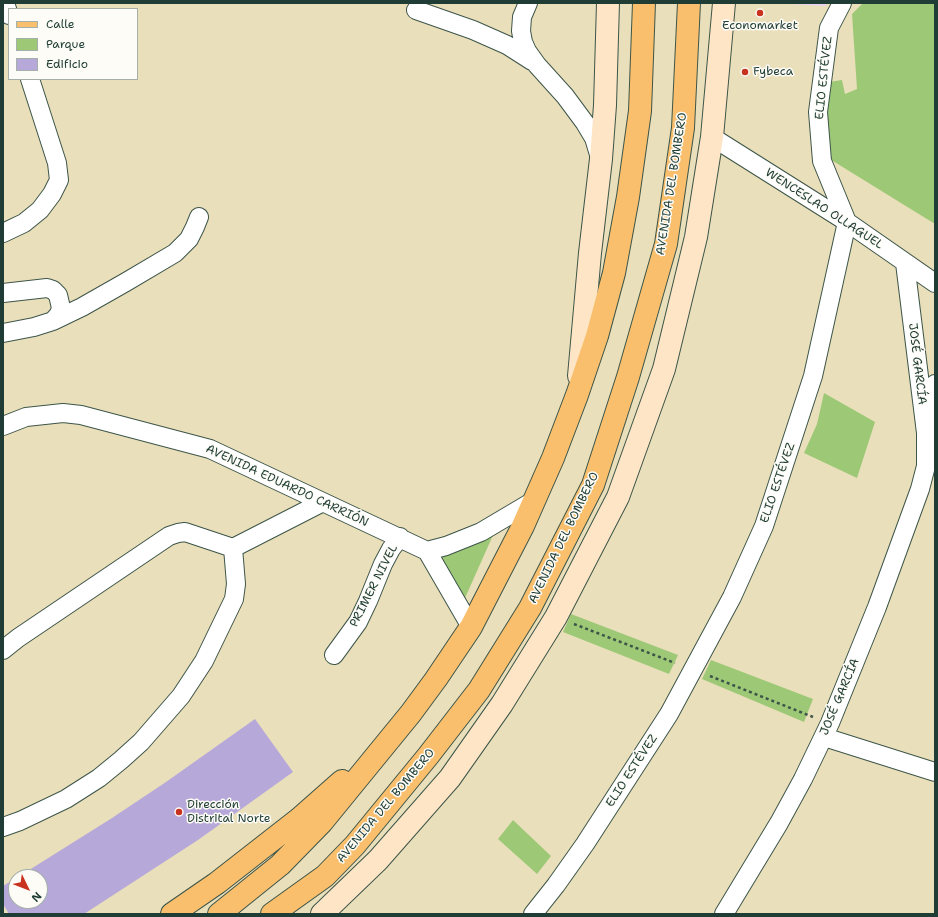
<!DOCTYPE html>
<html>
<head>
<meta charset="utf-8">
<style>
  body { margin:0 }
  #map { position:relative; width:938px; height:917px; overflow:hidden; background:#eadfbb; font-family:"Shantell Sans",sans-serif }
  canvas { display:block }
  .frame { position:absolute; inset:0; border:4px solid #1f3d34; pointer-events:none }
  .legend { position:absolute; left:8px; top:8px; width:130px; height:72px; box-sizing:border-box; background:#fdfcf7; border:1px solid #a4b0a9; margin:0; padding:5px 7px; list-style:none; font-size:12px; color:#1f3d34 }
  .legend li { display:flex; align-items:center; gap:8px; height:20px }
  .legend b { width:20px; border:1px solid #a4b0a9 }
  .north { position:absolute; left:8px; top:869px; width:40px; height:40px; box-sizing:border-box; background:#fdfcf7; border:1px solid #a4b0a9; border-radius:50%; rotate:133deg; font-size:11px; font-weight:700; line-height:16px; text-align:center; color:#1f3d34 }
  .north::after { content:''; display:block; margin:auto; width:14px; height:18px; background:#c8321e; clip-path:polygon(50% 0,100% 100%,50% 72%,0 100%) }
</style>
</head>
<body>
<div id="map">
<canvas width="938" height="917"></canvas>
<div class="frame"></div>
<ul class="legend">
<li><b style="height:5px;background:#f9bf6d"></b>Calle</li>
<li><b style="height:11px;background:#9dc977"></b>Parque</li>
<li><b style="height:11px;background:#b6a8d9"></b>Edificio</li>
</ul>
<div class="north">N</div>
</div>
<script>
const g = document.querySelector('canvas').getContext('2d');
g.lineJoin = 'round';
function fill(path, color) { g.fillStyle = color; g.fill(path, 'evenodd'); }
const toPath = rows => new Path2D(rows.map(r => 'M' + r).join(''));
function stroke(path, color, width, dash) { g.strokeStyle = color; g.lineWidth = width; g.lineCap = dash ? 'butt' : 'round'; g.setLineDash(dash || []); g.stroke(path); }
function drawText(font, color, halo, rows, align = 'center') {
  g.font = font + ' "Shantell Sans",sans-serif'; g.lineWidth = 3; g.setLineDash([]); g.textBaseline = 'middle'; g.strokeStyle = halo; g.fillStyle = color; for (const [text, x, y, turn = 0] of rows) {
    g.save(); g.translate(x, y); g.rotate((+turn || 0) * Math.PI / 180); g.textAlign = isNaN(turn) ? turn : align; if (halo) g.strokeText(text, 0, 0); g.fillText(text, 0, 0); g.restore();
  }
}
fill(toPath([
  [771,3,828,3,825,6]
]), '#e7d2ef');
fill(toPath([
  [863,3,935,3,935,224,828,158,824,110,829,82,842,80,845,94,857,89,852,14],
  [824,393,875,422,857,478,804,453,817,424],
  [502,515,457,616,428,545],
  [571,614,678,655,669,674,563,632],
  [711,660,813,699,804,722,702,679],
  [513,820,551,856,537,874,498,839]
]), '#9dc977');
fill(toPath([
  [255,719,293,772,198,840,84,914,9,914,3,904,3,886,16,878,16,901,40,901,40,877,18,877,112,818,166,782]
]), '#b6a8d9');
const minor = toPath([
  [5,3,9,15],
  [528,3,522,17,521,31,523,42,527,51,537,65,565,96,585,123,594,138,600,158],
  [416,10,473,30,507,45,532,61],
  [712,137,847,222,935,283],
  [3,233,24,223,40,210,52,194,59,180,57,163,30,79],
  [905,263,926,433,926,466,932,431,935,384],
  [3,293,47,288,53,290,58,295,61,308,59,314,53,321,34,327,3,333],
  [53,321,82,307,126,282,175,253,189,239,195,227,199,217],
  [3,426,26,417,63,413,81,415,210,449,427,551,471,627],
  [233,548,323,502],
  [427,551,446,546,481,532,535,500],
  [3,650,18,638,169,536,178,533,185,532,233,548],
  [334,655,358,622,368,601,383,564,391,549,400,537],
  [824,737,935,772],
  [3,827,20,821,66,799,99,778,121,760,141,742,181,696,204,661,234,599,236,584,233,548],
  [533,914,556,885,585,844,669,714,732,597,764,526,813,376,847,222,822,161,818,112,829,28,842,3],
  [724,914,779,823,803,779,830,723,877,607,920,489,926,466]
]);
const secondary = toPath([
  [579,376,590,253,601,159,605,105,608,3],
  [322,914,378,860,450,778,502,704,556,617,618,497,664,369,696,237,712,137,724,3]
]);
const primary = toPath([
  [172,914,217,883,299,819,342,781],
  [219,914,280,865,322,822,411,713,436,679,471,627,523,526,553,458,577,395,597,336,614,273,628,197,640,111,644,3],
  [272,914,325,876,355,845,428,756,479,690,530,608,593,485,628,377,666,244,683,128,689,3]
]);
stroke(minor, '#3d5548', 20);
stroke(secondary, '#3d5548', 24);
stroke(primary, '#3d5548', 24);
stroke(toPath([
  [574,624,675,663],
  [710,676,813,717]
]), '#3d5548', 2.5, [3, 3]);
stroke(minor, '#fff', 18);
stroke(secondary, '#fde5c5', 22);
stroke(primary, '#f9bf6d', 22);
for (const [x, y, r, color] of [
  [760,13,4,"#c8321e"],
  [745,72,4,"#c8321e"],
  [179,812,4,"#c8321e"]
]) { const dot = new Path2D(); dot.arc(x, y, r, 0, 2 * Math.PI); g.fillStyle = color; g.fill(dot); stroke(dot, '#fdfcf7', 1.5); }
drawText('12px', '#1f3d34', '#fdfcf7', [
  ["Economarket",760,26,"center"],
  ["Fybeca",753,72],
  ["Dirección",187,805],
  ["Distrital Norte",187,819]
], 'left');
drawText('12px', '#1f3d34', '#fdfcf7', [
  ["ELIO ESTÉVEZ",824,78,-84],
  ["AVENIDA DEL BOMBERO",672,184,-81],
  ["WENCESLAO OLLAGUEL",824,209,33],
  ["JOSÉ GARCÍA",917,364,83],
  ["ELIO ESTÉVEZ",778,483,-71],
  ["AVENIDA EDUARDO CARRIÓN",287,486,25],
  ["AVENIDA DEL BOMBERO",564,538,-64],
  ["PRIMER NIVEL",374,586,-63],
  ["JOSÉ GARCÍA",840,697,-67],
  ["ELIO ESTÉVEZ",632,771,-57],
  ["AVENIDA DEL BOMBERO",386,806,-50]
]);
</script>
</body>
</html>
